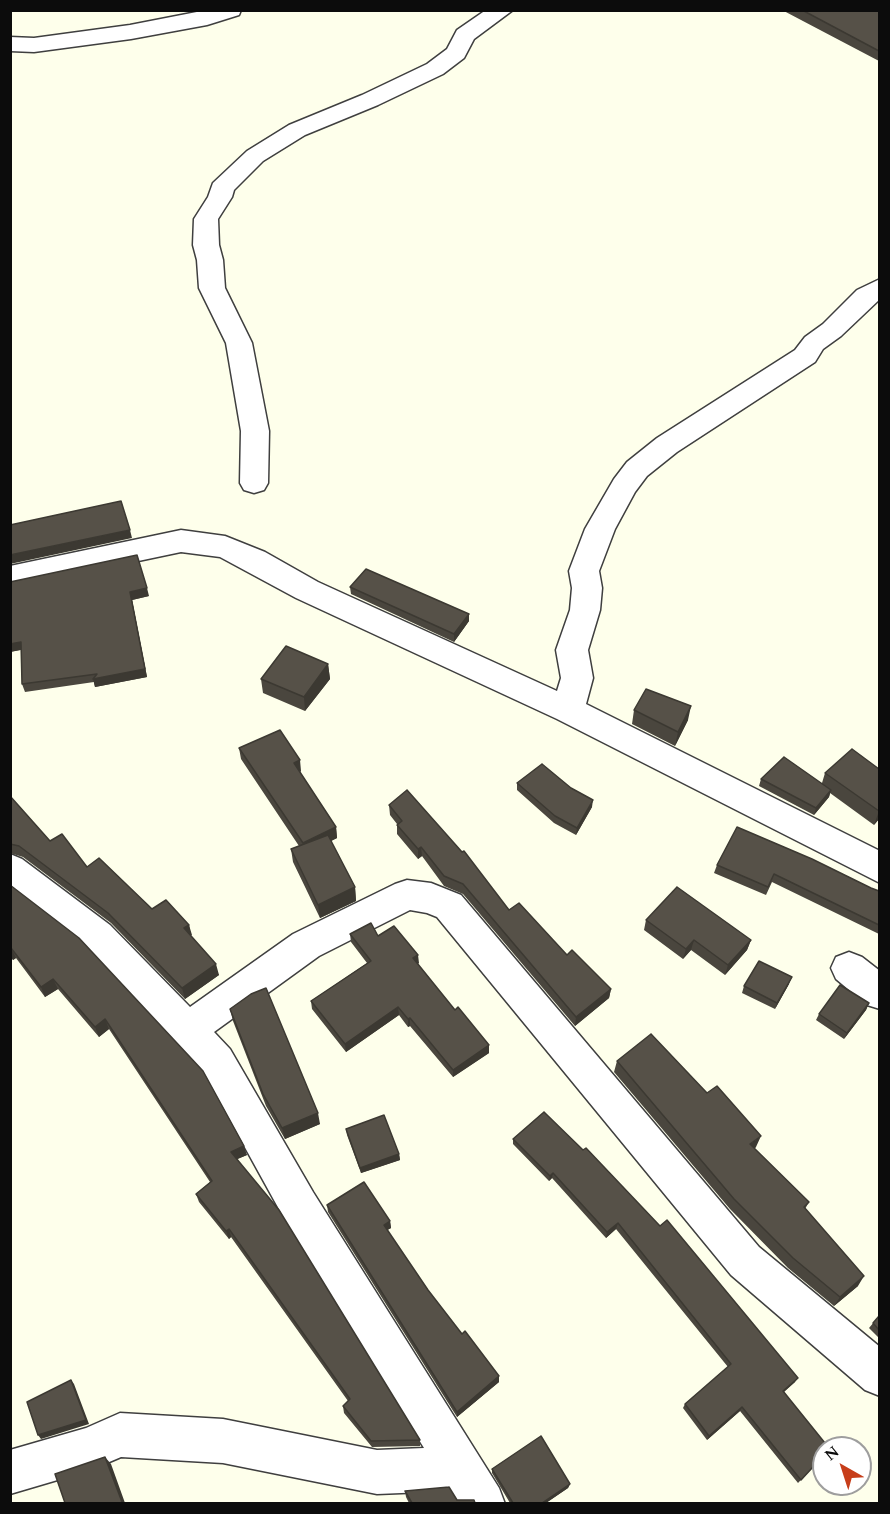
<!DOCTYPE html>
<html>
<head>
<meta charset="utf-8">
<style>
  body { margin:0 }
  #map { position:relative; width:890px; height:1514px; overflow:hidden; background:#feffeb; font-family:Spectral,serif }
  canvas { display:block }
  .frame { position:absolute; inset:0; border:12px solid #0c0c0c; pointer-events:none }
  .north { position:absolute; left:812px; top:1436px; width:60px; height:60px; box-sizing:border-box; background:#fff; border:2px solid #9e9e9e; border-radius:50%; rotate:321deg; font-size:16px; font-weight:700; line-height:24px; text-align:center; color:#0c0c0c }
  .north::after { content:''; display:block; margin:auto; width:21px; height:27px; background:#c73e1a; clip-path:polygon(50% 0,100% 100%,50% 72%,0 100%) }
</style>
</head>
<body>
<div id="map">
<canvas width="890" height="1514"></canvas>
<div class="frame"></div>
<div class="north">N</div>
</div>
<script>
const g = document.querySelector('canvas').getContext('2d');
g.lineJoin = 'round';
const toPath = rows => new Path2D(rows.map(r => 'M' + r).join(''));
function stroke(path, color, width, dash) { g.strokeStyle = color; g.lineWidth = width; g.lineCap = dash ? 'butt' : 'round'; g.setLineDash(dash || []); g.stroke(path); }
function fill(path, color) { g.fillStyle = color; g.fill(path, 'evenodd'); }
const minor = toPath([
  [207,10,241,10,239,15,207,25,131,39,34,52,10,51,10,37,34,38,130,25,207,10],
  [486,10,513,10,474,39,464,58,443,74,378,105,305,135,263,161,234,190,232,197,218,219,219,245,223,260,225,288,252,343,269,431,268,483,264,490,254,493,244,490,240,483,241,431,226,343,199,288,197,260,193,245,194,219,208,197,213,183,247,151,289,125,362,95,427,64,447,49,457,30,486,10],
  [880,279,880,299,841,336,823,349,815,362,677,452,647,476,635,492,615,529,599,571,602,588,600,610,588,650,593,678,586,704,880,851,880,883,557,719,296,598,220,557,181,552,10,588,10,566,181,530,225,536,265,552,318,582,557,691,561,678,556,650,570,610,572,588,569,571,585,529,614,479,627,462,657,438,795,350,805,337,823,324,857,290,880,279],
  [10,854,22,859,110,925,190,1007,293,934,395,884,407,880,431,883,461,895,759,1247,880,1347,880,1396,865,1390,731,1275,437,917,427,913,410,910,319,956,214,1032,230,1049,313,1192,499,1488,505,1504,457,1504,450,1491,377,1494,223,1463,121,1457,88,1471,10,1494,10,1450,86,1428,120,1413,223,1419,377,1450,424,1448,285,1220,204,1073,84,947,10,889,10,854],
  [849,952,862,957,880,971,880,1009,867,1005,836,979,831,968,836,957,849,952]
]);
stroke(minor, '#3f3f3f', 3);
fill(minor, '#fff');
fill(toPath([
  [782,10,879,10,879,61],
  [10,582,149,596,132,600,147,677,95,687,94,682,25,692,22,684,21,650,10,652],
  [350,587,469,621,454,642,351,594],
  [328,664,330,679,305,711,263,693,261,679],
  [634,710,688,720,675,746,632,724],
  [239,748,301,771,300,772,336,827,337,838,331,841,355,887,356,901,320,918,293,862,291,849,299,846,241,759],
  [879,769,879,819,874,825,830,793,829,797,814,815,759,786,761,779,822,783,825,773],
  [517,783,592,807,576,835,554,823,517,790],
  [10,796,50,841,87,867,152,909,189,925,191,936,219,975,185,999,111,923,23,857,10,853],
  [389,805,509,910,611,989,609,998,575,1026,463,894,444,886,422,856,418,859,397,834,397,824,390,815],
  [717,865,871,888,879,891,879,934,772,882,766,895,714,873],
  [10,885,247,1155,237,1159,420,1440,420,1446,372,1447,344,1413,343,1406,348,1401,231,1237,229,1239,199,1202,196,1194,210,1182,109,1029,99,1037,58,989,45,997,16,958,13,960,10,956],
  [646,920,751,940,747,950,725,975,691,950,683,959,644,930],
  [350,934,378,936,419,963,417,964,455,1010,489,1045,489,1053,453,1077,410,1026,408,1027,399,1015,346,1052,312,1009,311,1001,367,963,351,942],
  [789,984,775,1009,742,993,744,986],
  [869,1003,866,1010,844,1039,816,1020,819,1014],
  [230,1009,320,1124,285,1139,266,1106,233,1021],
  [617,1061,707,1093,756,1147,754,1149,809,1202,805,1209,858,1286,834,1306,788,1268,730,1209,614,1072],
  [544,1112,795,1382,784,1392,824,1456,798,1483,740,1411,707,1440,683,1408,685,1404,728,1367,616,1229,606,1238,552,1178,549,1181,513,1144,513,1139],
  [346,1129,399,1154,400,1160,361,1173,347,1135],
  [327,1205,390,1221,391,1228,387,1230,428,1290,499,1382,457,1417,328,1212],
  [879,1316,879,1338,869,1328],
  [492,1469,570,1484,568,1488,546,1503,510,1503,492,1473],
  [405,1491,475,1503,409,1503,406,1497]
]), '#4a463e');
fill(toPath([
  [130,530,132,538,10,564,10,555],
  [147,588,149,596,132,600,147,677,95,687,93,679,145,669,130,592],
  [469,614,469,621,454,642,454,634],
  [21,642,24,649,10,652,10,644],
  [328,664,330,679,305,711,304,697],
  [691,706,688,720,675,746,678,732],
  [300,760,301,771,295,774,294,763],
  [831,790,829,797,814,815,816,808],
  [593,800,592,807,576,835,577,828],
  [879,811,879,819,874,825],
  [336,827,337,838,305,854,303,843],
  [421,847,422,856,418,859,418,849],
  [355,887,356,901,320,918,318,905],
  [189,925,192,935,187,938,184,928],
  [694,940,691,950,683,959,686,949],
  [751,940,747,950,725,975,728,965],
  [10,948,11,948,16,958,13,960,10,955],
  [418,955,419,963,413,967,413,958],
  [216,964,219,975,185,999,182,988],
  [792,977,789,984,775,1009,777,1003],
  [53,979,58,989,45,997,41,987],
  [611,989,609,998,575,1026,576,1017],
  [869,1003,866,1010,844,1039,847,1033],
  [398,1007,399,1015,346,1052,345,1044],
  [410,1018,410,1026,408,1027,408,1019],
  [105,1019,109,1029,99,1037,95,1027],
  [489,1045,489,1053,453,1077,453,1070],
  [318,1113,320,1124,285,1139,282,1128],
  [761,1136,756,1147,746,1155,750,1144],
  [244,1146,247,1155,233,1161,231,1152],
  [399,1154,400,1160,361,1173,360,1168],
  [553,1173,552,1178,549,1181,550,1176],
  [390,1221,391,1228,384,1232,384,1225],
  [618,1223,616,1229,606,1238,607,1232],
  [229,1229,231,1237,229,1239,226,1231],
  [864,1276,858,1286,834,1306,840,1297],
  [499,1376,499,1382,457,1417,457,1412],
  [798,1378,795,1382,780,1395,783,1391],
  [71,1380,74,1384,89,1424,41,1439,38,1435],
  [742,1407,740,1411,707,1440,709,1436],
  [105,1457,111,1464,125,1503,120,1503],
  [570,1484,568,1488,546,1503,542,1503]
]), '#3c3932');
const building = toPath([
  [802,10,879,10,879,51,802,10],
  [121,501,130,530,10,555,10,525,121,501],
  [137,555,147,588,130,592,145,669,93,679,97,674,22,684,21,642,10,644,10,582,137,555],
  [366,569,469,614,454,634,350,587,366,569],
  [286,646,328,664,304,697,261,679,286,646],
  [646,689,691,706,678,732,634,710,646,689],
  [280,730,300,760,294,763,336,827,303,843,239,748,280,730],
  [852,749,879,769,879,811,825,773,852,749],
  [784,757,831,790,816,808,761,779,784,757],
  [542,764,571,788,593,800,577,828,555,816,517,783,542,764],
  [407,790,462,852,464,851,509,910,519,903,567,955,572,950,611,989,576,1017,463,884,444,876,421,847,418,849,397,825,402,821,389,805,407,790],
  [10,796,50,841,62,834,87,867,99,858,152,909,166,900,189,925,184,928,216,964,182,988,108,913,19,846,10,844,10,796],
  [737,827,812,859,871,888,879,891,879,925,774,874,768,887,717,865,737,827],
  [328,835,355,887,318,905,291,849,328,835],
  [10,885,79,938,203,1071,244,1146,231,1152,279,1210,420,1440,371,1441,343,1406,350,1399,229,1229,226,1231,196,1194,212,1181,105,1019,95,1027,53,979,41,987,11,948,10,948,10,885],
  [677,887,751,940,728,965,694,940,686,949,646,920,677,887],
  [371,923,378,936,394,926,418,955,413,958,455,1010,458,1007,489,1045,453,1070,410,1018,408,1019,398,1007,345,1044,311,1001,371,961,350,934,371,923],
  [759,961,792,977,777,1003,744,986,759,961],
  [840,985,869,1003,847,1033,819,1014,840,985],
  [266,988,318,1113,282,1128,263,1094,230,1009,251,994,266,988],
  [651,1034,707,1093,717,1086,761,1136,750,1144,809,1202,804,1207,864,1276,840,1297,793,1258,734,1199,617,1061,651,1034],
  [544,1112,583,1150,586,1148,660,1226,667,1220,798,1378,783,1391,829,1448,824,1448,824,1455,801,1480,742,1407,709,1436,685,1404,731,1364,618,1223,607,1232,553,1173,550,1176,513,1139,544,1112],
  [384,1115,399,1154,360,1168,346,1129,384,1115],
  [364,1182,390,1221,384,1225,428,1290,462,1334,465,1331,499,1376,457,1412,327,1205,364,1182],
  [879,1316,879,1330,873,1323,879,1316],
  [71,1380,86,1420,38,1435,27,1402,71,1380],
  [541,1436,570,1484,542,1503,513,1503,492,1469,541,1436],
  [105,1457,122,1502,120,1503,65,1503,55,1474,105,1457],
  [449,1487,457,1500,474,1500,475,1503,412,1503,405,1491,449,1487]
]);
fill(building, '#565148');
stroke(building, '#3c3932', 1.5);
</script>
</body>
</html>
